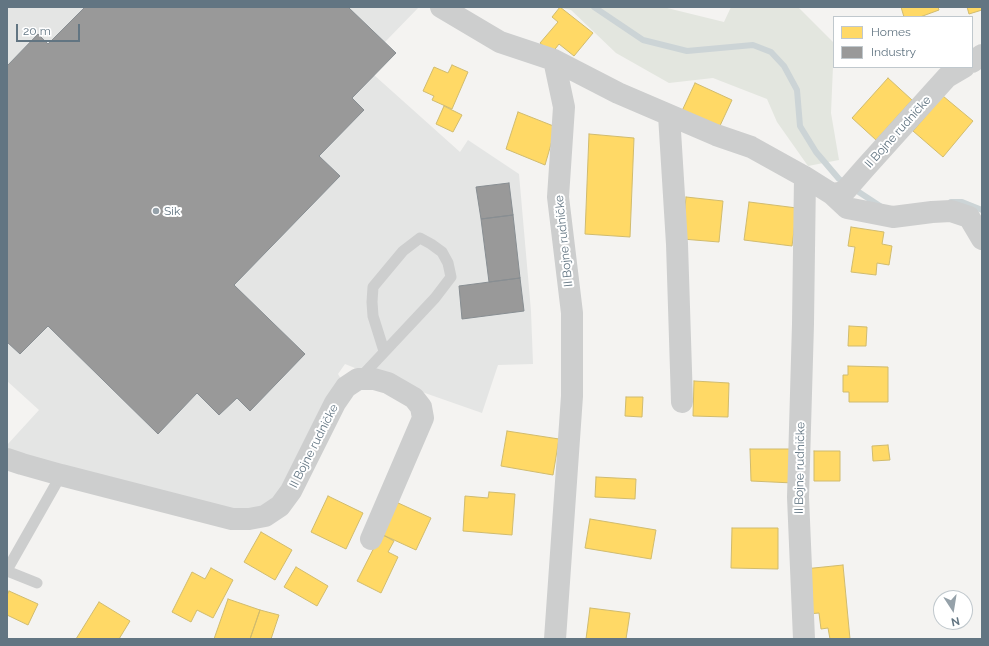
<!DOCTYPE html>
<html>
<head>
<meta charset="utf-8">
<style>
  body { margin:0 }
  #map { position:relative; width:989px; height:646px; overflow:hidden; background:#f4f3f1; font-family:Raleway,sans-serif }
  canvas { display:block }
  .frame { position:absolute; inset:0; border:8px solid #627582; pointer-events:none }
  .legend { position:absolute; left:833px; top:16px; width:140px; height:52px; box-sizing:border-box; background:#fff; border:1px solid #c0c8cd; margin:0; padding:5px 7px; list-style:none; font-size:12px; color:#627582 }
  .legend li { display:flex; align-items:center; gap:8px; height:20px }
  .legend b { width:20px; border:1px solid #c0c8cd }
  .north { position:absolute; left:933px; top:590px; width:40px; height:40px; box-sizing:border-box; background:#fff; border:1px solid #c0c8cd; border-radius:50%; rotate:168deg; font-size:11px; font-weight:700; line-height:16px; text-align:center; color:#627582 }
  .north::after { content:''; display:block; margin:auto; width:14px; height:18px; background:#95a1a9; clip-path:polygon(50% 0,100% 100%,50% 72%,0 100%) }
  .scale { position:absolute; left:16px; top:24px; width:64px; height:18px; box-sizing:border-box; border:2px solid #627582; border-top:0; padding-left:5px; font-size:12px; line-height:14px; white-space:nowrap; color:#627582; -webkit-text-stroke:3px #fff; paint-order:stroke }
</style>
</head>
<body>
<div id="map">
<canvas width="989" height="646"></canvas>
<div class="frame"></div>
<ul class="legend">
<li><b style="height:11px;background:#ffd966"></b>Homes</li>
<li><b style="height:11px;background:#999"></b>Industry</li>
</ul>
<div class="north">N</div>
<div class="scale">20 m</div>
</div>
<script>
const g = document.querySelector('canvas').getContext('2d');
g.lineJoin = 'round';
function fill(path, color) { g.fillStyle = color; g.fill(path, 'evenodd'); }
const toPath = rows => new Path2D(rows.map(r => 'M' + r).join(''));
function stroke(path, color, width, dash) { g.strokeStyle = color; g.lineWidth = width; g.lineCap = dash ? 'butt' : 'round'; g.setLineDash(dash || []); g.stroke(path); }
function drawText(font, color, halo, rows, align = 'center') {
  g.font = font + ' Raleway,sans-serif'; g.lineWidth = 4; g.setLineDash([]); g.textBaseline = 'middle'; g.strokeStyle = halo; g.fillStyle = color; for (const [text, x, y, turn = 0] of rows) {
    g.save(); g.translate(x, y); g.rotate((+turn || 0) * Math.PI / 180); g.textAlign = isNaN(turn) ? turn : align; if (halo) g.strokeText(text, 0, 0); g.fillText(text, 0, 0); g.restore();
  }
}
fill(toPath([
  [7,7,419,7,385,42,374,75,460,152,468,140,519,174,531,311,533,364,498,365,482,413,365,372,345,364,338,374,346,387,265,516,7,459,7,445,39,410,7,381]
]), '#e4e5e4');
fill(toPath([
  [556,7,663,7,724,22,731,7,798,7,834,43,831,113,839,160,808,166,777,122,767,99,713,78,669,83,616,53,571,10]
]), '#e3e6df');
const homes = toPath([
  [560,7,593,33,574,56,559,44,552,53,540,43,558,22,552,17,560,7],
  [901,7,938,7,939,10,920,17,904,17,901,7],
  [967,7,982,7,982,10,969,14,967,7],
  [452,65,468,72,452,109,432,100,434,96,423,91,434,67,448,73,452,65],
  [888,78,912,100,876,140,852,118,888,78],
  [695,83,732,100,718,130,681,113,695,83],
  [943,96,973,121,943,157,913,131,943,96],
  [444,106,462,115,453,132,436,124,444,106],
  [518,112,556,127,545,165,506,149,518,112],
  [589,134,634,138,630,237,585,234,589,134],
  [686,197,723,201,719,242,682,239,686,197],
  [749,202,797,208,792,246,744,240,749,202],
  [851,227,884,232,882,244,892,246,889,265,877,263,876,275,851,272,855,247,848,246,851,227],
  [849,326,867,327,866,346,848,346,849,326],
  [848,366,888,367,888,402,849,402,849,392,843,392,843,375,848,375,848,366],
  [694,381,729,383,728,417,693,416,694,381],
  [626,397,643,397,642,417,625,416,626,397],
  [507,431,559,439,553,475,501,466,507,431],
  [888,445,890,460,873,461,872,446,888,445],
  [750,449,792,449,793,483,751,481,750,449],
  [814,451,840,451,840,481,814,481,814,451],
  [596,477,636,479,635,499,595,497,596,477],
  [489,492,515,494,512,535,463,531,465,496,488,498,489,492],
  [328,496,363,513,346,549,311,532,328,496],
  [396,502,431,518,416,550,381,534,396,502],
  [590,519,656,530,651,559,585,548,590,519],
  [732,528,778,528,778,569,731,568,732,528],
  [261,532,292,550,275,580,244,562,261,532],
  [381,534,394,541,388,552,398,557,381,593,357,581,381,534],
  [843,565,850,639,830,639,828,628,821,629,819,613,808,614,804,569,843,565],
  [296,567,328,586,317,606,284,587,296,567],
  [211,568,233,580,213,618,197,610,191,622,172,612,192,572,205,579,211,568],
  [9,591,38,604,28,625,7,615,7,595,9,591],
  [228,599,260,610,250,639,214,639,228,599],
  [99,602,130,621,119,639,76,639,99,602],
  [590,608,630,613,626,639,586,639,590,608],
  [260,610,279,615,271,639,250,639,260,610]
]);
fill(homes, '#ffd966');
stroke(homes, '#d0bb6e', 1);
const industry = toPath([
  [85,7,348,7,396,53,352,98,364,110,319,156,340,176,234,285,305,354,250,411,237,398,219,415,197,393,158,434,48,326,20,354,7,342,7,66,38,34,48,44,85,7],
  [509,183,513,215,481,219,476,187,509,183],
  [513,215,520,278,489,282,481,219,513,215],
  [520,278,524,311,462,319,459,286,520,278]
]);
fill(industry, '#999');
stroke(industry, '#888e92', 1);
stroke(toPath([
  [594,7,643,40,687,51,753,45,771,52,784,66,797,90,800,126,816,152,839,179,880,206],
  [951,202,962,202,982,210]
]), '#ccd4d6', 6);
stroke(toPath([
  [359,379,435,298,451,277,448,263,442,252,431,244,420,238,403,251,373,287,372,302,373,316,384,351],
  [7,570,61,475],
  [7,571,37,583]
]), '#cdcece', 11);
stroke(toPath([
  [441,7,500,42,554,60,618,93,716,135,751,147,805,177,832,194,847,208,893,217,932,212,951,211,969,217,982,239],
  [554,60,564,107,558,197,572,313,572,396,555,639],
  [972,62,982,55],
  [669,115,677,244,682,402],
  [832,194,844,192,865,168,947,77,964,67],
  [7,459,22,464,61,475,232,519,249,519,265,516,280,506,291,491,335,403,346,387,358,379,374,379,388,383,414,398,421,407,423,418,371,539],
  [804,639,798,497,803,324,805,177]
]), '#cdcece', 22);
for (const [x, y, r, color] of [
  [156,211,4,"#95a1a9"]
]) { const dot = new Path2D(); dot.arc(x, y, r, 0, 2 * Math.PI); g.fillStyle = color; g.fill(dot); stroke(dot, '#fff', 1.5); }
drawText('12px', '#627582', '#fff', [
  ["II Bojne rudničke",898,132,-48],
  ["II Bojne rudničke",564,241,-96],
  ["II Bojne rudničke",314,446,-63],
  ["II Bojne rudničke",800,468,-89]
]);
drawText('12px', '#627582', '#fff', [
  ["Sik",164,211]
], 'left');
</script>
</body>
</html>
